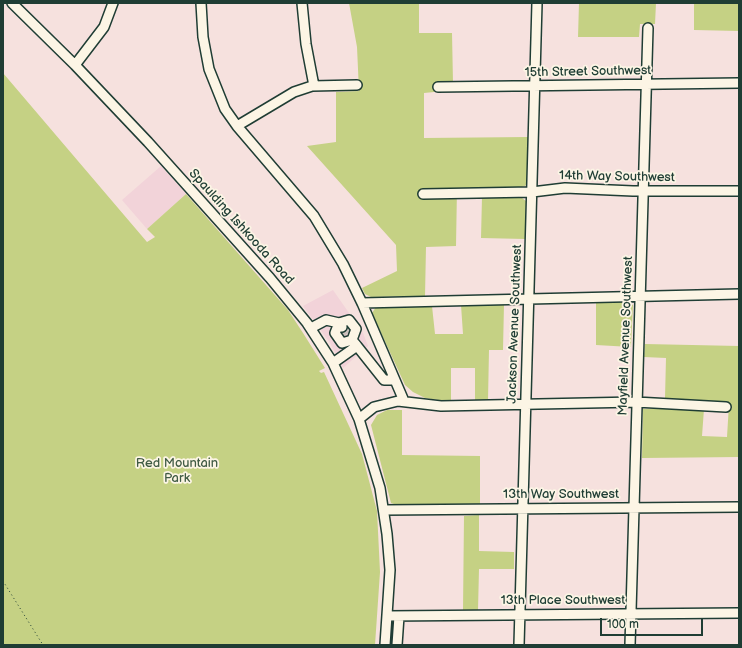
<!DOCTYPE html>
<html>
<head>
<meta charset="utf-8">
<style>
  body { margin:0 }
  #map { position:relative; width:742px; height:648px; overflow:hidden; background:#f6e1de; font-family:"Balsamiq Sans",sans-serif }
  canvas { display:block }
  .frame { position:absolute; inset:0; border:4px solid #1f3d34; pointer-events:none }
  .scale { position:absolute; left:600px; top:618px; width:103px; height:18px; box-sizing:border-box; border:2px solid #1f3d34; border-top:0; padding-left:5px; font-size:12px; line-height:14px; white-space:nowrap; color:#1f3d34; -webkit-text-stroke:3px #fcf5e5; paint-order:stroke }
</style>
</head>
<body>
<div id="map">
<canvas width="742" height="648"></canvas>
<div class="frame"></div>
<div class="scale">100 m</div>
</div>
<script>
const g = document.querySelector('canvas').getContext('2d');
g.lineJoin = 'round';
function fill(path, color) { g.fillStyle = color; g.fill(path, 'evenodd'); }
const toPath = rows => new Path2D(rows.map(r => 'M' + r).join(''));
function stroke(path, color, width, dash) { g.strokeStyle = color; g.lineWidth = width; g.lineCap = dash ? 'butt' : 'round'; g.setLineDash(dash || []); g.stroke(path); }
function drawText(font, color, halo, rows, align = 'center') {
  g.font = font + ' "Balsamiq Sans",sans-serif'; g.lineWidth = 3.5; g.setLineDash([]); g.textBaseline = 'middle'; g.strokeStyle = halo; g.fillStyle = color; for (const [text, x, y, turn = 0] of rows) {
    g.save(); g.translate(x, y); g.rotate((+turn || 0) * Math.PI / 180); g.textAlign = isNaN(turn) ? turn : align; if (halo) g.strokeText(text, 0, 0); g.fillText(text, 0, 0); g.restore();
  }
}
fill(toPath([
  [161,166,186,194,147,229,122,200],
  [333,290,363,333,368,346,343,368,330,343,303,306]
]), '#f2d3d9');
fill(toPath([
  [349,3,419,3,419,33,452,33,453,83,434,83,434,92,424,93,424,138,528,137,527,183,525,186,518,188,457,188,456,246,426,247,425,296,371,297,365,294,362,288,397,271,396,245,307,146,336,142,336,92,359,91,357,47],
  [579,3,656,3,655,24,640,24,639,37,578,37],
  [694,3,739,3,739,31,694,30],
  [3,73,147,242,155,237,147,229,186,194,288,310,303,333,325,368,319,371,321,373,324,372,362,454,377,511,380,572,375,645,3,645],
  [482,197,522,198,526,201,525,239,481,238],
  [626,301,633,305,631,347,596,345,596,302],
  [504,304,503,350,489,350,488,400,475,400,475,368,451,368,451,402,425,398,413,392,405,385,372,313,376,307,432,306,435,334,463,334,461,305],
  [645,344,739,346,739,457,642,458,643,409,668,408,704,409,702,436,727,437,729,404,665,398,666,358,644,357],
  [387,410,402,410,402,455,480,456,480,504,394,504,391,503,371,425,377,415],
  [479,515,479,551,514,552,514,569,479,569,478,610,463,610,464,516]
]), '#c5d184');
stroke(toPath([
  [343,328,347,334]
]), '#cbc0bc', 9, [9, 4.5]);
const minor = toPath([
  [12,3,75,65,148,142,270,278,307,323,333,363,359,419,380,488,387,534,390,570,385,645],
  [201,3,203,37,209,69,225,109,237,126,314,216,343,264,362,303,404,401],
  [302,3,306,44,314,86],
  [75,65,104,27,113,3],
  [438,87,739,83],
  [237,126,294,92,312,86,357,85],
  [423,194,532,192,565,188,633,191,739,191],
  [362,303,739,294],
  [342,327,339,323,349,320,356,329,352,340],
  [311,328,326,320,339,323,335,333,342,343,352,340,357,346,333,363],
  [357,346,384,380,395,380],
  [359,419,374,407,398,401,441,406,636,402,726,407],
  [384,510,739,507],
  [388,616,739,613],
  [397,645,399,616],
  [519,645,537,3],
  [630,645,648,28]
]);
stroke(minor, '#1f3d34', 12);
stroke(toPath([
  [3,581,43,645]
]), '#1f3d34', 1, [1, 3]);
stroke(minor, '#fcf5e5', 9);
drawText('13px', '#1f3d34', '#fcf5e5', [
  ["15th Street Southwest",588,72,-1],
  ["14th Way Southwest",617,177,1],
  ["Spaulding Ishkooda Road",241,227,48],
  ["Jackson Avenue Southwest",515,324,-88],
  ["Mayfield Avenue Southwest",626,336,-88],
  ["13th Way Southwest",561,495],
  ["13th Place Southwest",563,601]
]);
drawText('13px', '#405b44', '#fcf5e5', [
  ["Red Mountain",177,464],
  ["Park",177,479]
]);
</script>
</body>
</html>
